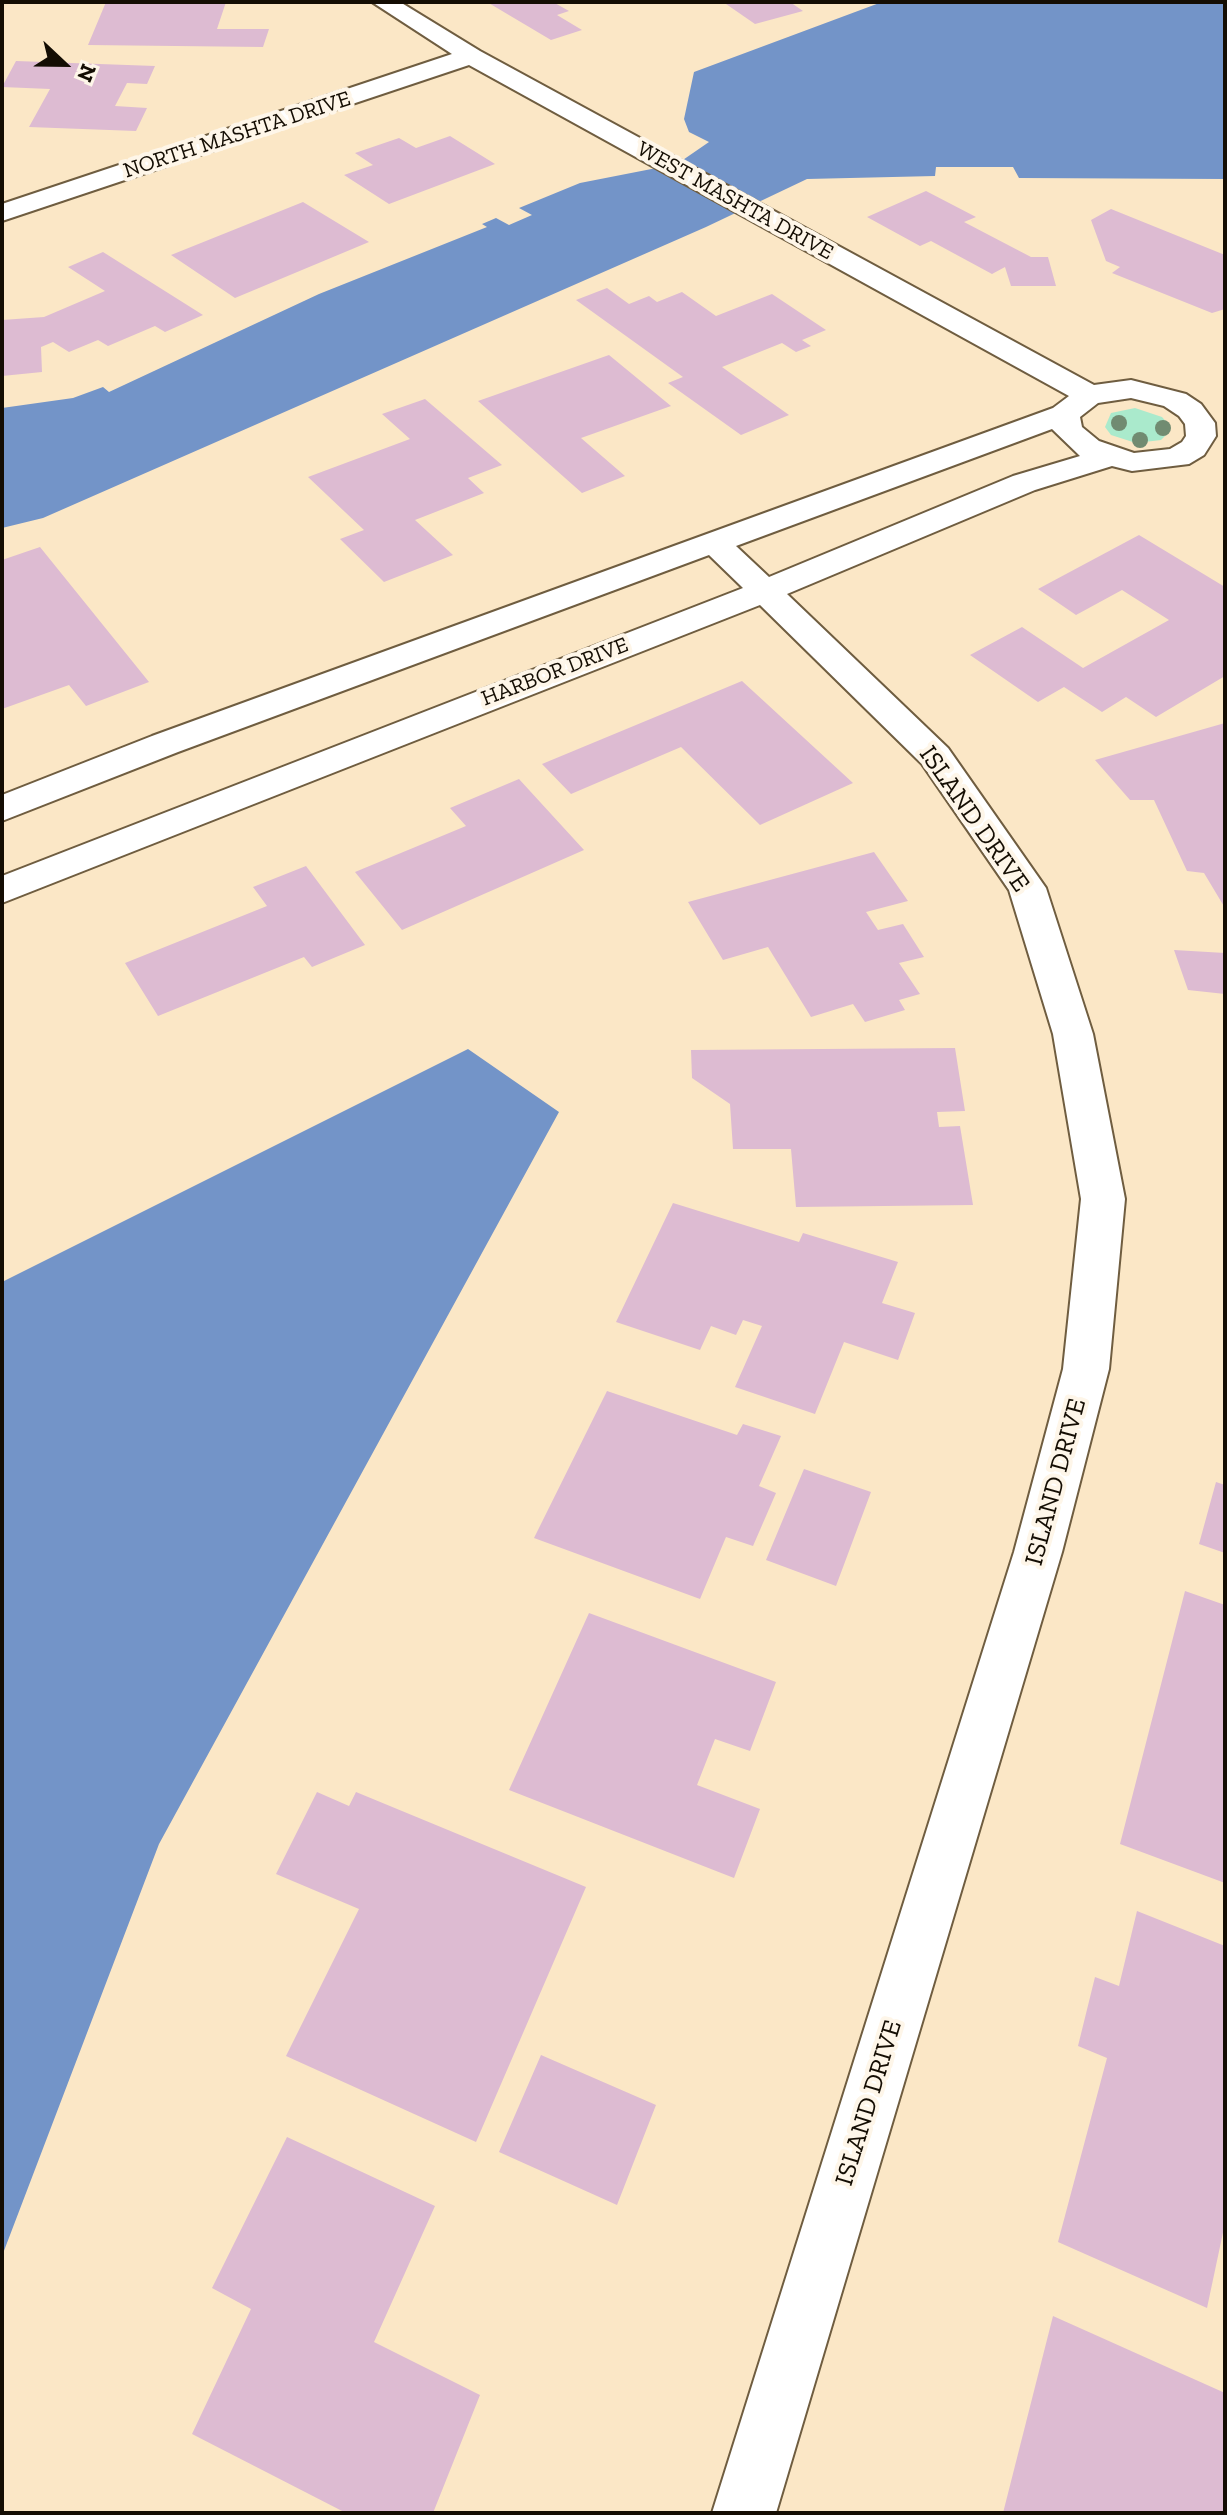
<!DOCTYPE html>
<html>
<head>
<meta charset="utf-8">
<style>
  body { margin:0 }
  #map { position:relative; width:1227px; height:2515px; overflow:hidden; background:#fbe7c6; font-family:"Zilla Slab",serif }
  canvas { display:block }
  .frame { position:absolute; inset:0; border:4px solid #140d03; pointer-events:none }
  .north { position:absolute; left:24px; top:24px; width:80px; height:80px; -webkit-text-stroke:6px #fef6e9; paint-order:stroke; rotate:112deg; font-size:22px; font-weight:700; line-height:32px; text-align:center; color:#140d03 }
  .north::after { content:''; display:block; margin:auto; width:28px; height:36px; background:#140d03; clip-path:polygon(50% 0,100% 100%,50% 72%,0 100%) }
</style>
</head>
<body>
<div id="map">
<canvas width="1227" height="2515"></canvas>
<div class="frame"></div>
<div class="north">N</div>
</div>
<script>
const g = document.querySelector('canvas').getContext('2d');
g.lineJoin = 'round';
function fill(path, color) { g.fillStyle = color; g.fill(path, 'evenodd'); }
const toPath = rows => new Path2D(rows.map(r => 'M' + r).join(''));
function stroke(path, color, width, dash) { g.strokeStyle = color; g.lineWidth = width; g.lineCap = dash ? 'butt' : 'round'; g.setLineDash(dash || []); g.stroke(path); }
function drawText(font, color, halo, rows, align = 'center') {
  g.font = font + ' "Zilla Slab",serif'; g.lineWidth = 8; g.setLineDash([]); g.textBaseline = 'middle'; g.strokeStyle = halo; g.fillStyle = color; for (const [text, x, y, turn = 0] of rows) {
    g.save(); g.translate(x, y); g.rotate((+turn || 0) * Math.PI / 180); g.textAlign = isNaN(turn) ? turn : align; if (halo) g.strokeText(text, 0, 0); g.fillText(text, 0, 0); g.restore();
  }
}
fill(toPath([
  [1135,408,1162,417,1169,425,1168,433,1161,440,1136,443,1111,435,1105,427,1111,413]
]), '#aaeacc');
fill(toPath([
  [882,2,1225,2,1225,179,1019,178,1013,167,936,167,935,176,807,179,706,227,43,518,2,528,2,408,73,398,103,387,109,392,319,294,487,227,482,224,496,218,509,225,532,215,519,208,580,183,677,164,709,142,689,132,684,119,694,72],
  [468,1049,559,1112,159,1844,2,2256,2,1282]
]), '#7394c8');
fill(toPath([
  [106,2,226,2,217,29,269,29,263,47,88,45],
  [487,2,553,2,569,11,557,15,582,30,551,40],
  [733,2,790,2,803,11,755,24,726,4],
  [16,61,155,66,147,84,127,83,115,106,147,108,136,131,29,127,50,89,2,87],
  [450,136,495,164,389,204,344,175,373,165,355,153,399,138,416,148],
  [926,191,976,217,964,222,1031,257,1048,257,1056,286,1011,286,1005,267,992,274,931,241,920,246,867,217],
  [303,202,369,242,235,298,171,255],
  [1111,209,1225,255,1225,309,1212,313,1112,273,1120,267,1106,261,1091,220],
  [103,252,203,315,165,332,155,326,108,346,98,340,69,352,53,342,41,347,42,372,2,376,2,320,44,317,105,291,68,267],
  [607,288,629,304,649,296,657,302,682,292,716,316,772,294,826,330,802,340,811,346,796,352,782,343,722,367,789,415,741,435,668,383,683,377,576,300],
  [609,355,671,406,581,438,625,476,582,493,478,401],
  [425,399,502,465,468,478,484,493,415,520,453,555,384,582,340,539,364,530,308,477,410,439,382,414],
  [1139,535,1225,587,1225,676,1156,717,1126,697,1102,712,1064,687,1038,702,970,655,1022,627,1083,668,1169,620,1122,590,1076,615,1038,589],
  [40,547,149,682,86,706,69,685,2,709,2,560],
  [742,681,853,783,760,825,681,747,571,794,542,764],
  [1225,723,1225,908,1204,873,1187,871,1154,800,1130,800,1095,760],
  [519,779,584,850,402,930,355,872,466,826,450,808],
  [874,852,908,901,866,912,878,930,903,924,924,957,899,963,920,994,899,1000,905,1010,865,1022,853,1004,811,1017,768,947,723,960,688,902],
  [306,866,365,945,312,967,304,957,158,1016,125,963,267,906,253,887],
  [1174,950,1225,953,1225,994,1188,990],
  [955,1048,965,1111,937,1112,939,1127,960,1126,973,1205,796,1207,791,1149,733,1149,730,1104,692,1078,691,1050],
  [673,1203,799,1242,803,1233,898,1262,882,1303,915,1313,898,1360,844,1342,815,1414,735,1387,762,1326,743,1320,736,1335,711,1326,700,1350,616,1322],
  [607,1391,737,1435,743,1424,781,1436,759,1486,776,1493,753,1546,726,1537,700,1599,534,1538],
  [804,1469,871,1492,836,1586,766,1560],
  [1216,1482,1225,1485,1225,1553,1199,1544],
  [1185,1591,1225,1605,1225,1883,1120,1844],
  [589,1613,776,1682,750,1751,715,1739,697,1785,760,1809,734,1878,509,1790],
  [317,1792,349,1806,356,1792,586,1887,476,2142,286,2056,359,1909,276,1874],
  [1137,1911,1225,1946,1225,2223,1207,2308,1058,2242,1107,2058,1078,2046,1095,1977,1119,1986],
  [541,2055,656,2105,617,2205,499,2152],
  [287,2137,435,2206,374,2342,480,2395,433,2513,346,2513,192,2434,251,2309,212,2288],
  [1053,2316,1225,2393,1225,2513,1003,2513]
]), '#ddbbd2');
const minor = toPath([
  [372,2,400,2,480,51,1094,385,1131,380,1186,394,1201,404,1215,423,1216,436,1204,455,1189,464,1132,471,1112,466,1035,490,787,594,948,748,1046,888,1093,1034,1125,1199,1109,1369,1062,1552,776,2513,712,2513,1014,1552,1063,1369,1081,1199,1053,1034,1009,890,922,764,760,605,2,903,2,876,743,588,709,555,178,752,2,821,2,795,152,736,1053,408,1069,396,469,65,2,221,2,204,452,54,372,2],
  [1131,398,1164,406,1179,416,1185,424,1186,436,1182,442,1170,449,1134,453,1099,441,1082,427,1080,417,1098,403,1131,398],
  [1052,429,1080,456,1013,476,769,577,736,546,1052,429]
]);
stroke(minor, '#6f5d40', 4);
fill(minor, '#fff');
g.fillStyle = '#718b71';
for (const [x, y] of [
  [1119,423],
  [1163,428],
  [1140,440]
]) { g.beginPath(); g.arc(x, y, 8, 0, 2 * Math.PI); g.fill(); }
drawText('22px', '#140d03', '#fef6e9', [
  ["NORTH MASHTA DRIVE",237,135,-18],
  ["WEST MASHTA DRIVE",735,201,29],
  ["HARBOR DRIVE",555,672,-21]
]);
drawText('26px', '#140d03', '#fef6e9', [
  ["ISLAND DRIVE",974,819,55],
  ["ISLAND DRIVE",1056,1482,-75],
  ["ISLAND DRIVE",869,2103,-73]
]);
</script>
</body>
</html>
